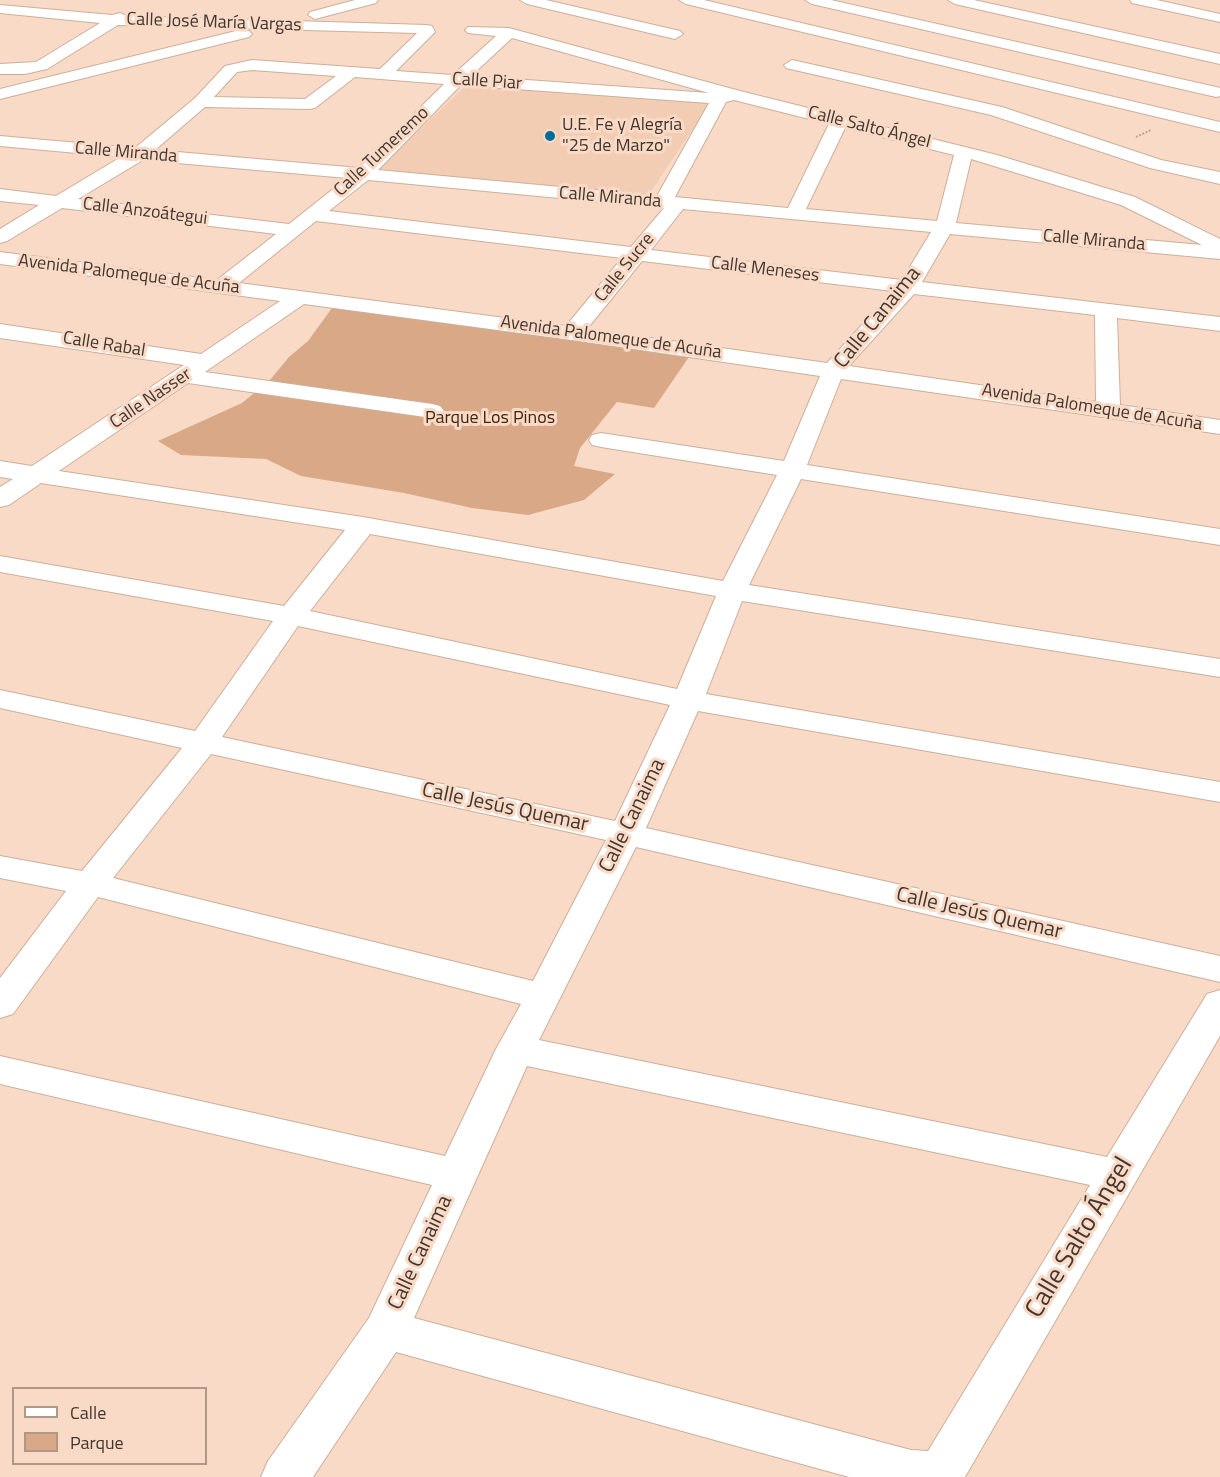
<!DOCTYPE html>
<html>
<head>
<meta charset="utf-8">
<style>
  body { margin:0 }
  #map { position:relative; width:1220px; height:1477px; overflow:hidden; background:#f9dac6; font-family:"Titillium Web",sans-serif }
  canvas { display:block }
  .legend { position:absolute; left:12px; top:1387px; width:195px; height:78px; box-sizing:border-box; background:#f9dac6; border:2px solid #b09889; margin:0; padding:8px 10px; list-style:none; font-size:18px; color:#42362e }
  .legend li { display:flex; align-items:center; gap:12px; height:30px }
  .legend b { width:30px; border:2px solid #b09889 }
</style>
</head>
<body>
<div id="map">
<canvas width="1220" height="1477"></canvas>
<ul class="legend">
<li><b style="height:8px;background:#fff"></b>Calle</li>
<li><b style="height:16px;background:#d9a987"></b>Parque</li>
</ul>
</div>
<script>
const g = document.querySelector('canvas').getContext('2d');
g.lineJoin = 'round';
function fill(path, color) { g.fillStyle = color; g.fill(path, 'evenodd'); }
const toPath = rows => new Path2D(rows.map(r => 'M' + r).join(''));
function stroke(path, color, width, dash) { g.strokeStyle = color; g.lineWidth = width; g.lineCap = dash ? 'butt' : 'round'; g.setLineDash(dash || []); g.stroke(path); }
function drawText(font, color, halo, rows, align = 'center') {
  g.font = font + ' "Titillium Web",sans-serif'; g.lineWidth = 6; g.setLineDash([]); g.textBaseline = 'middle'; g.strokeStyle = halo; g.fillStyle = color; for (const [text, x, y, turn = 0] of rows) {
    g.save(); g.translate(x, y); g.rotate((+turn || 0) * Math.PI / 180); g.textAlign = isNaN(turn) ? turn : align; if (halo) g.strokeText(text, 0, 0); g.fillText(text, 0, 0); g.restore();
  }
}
fill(toPath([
  [469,83,711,102,648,196,375,171]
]), '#f2cdb4');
fill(toPath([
  [332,308,691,354,654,408,617,402,580,448,574,466,615,474,584,500,528,515,472,508,404,493,301,476,266,459,181,455,158,441,242,403,270,380,289,357,308,341]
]), '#d9a987');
const minor = toPath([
  [355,0,378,0,376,3,315,19,308,15,310,12,355,0],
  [520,0,546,0,680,31,683,34,675,39,527,4,520,0],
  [679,0,704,0,1220,122,1220,132,686,4,679,0],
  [805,0,831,0,1216,87,1220,88,1220,96,1216,97,812,4,805,0],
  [948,0,974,0,1220,54,1220,64,955,4,948,0],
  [1130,0,1157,0,1220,14,1220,22,1132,3,1130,0],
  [0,5,112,15,120,13,127,16,427,25,432,26,435,32,396,71,453,75,496,36,468,33,465,30,468,27,509,28,740,91,997,155,1135,197,1220,239,1220,259,950,234,922,282,1220,317,1220,331,1117,318,1120,405,1220,420,1220,434,841,379,807,465,1220,529,1220,545,801,479,749,585,1220,659,1220,677,742,601,706,694,1220,782,1220,802,698,711,646,828,1220,956,1220,982,636,847,539,1040,1107,1157,1207,994,1220,990,1220,1036,965,1477,849,1477,396,1352,313,1477,261,1477,268,1461,369,1318,432,1185,0,1084,0,1056,445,1156,496,1049,521,1004,98,897,13,1014,0,1018,0,978,66,891,0,878,0,856,82,871,182,748,0,708,0,690,195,731,273,621,0,572,0,556,284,606,345,530,41,483,9,505,0,507,0,487,13,479,0,477,0,461,32,466,184,365,0,338,0,324,201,354,280,301,0,264,0,252,217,280,276,234,62,208,7,241,0,243,0,229,39,205,0,201,0,189,56,196,121,157,0,146,0,136,135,148,195,98,225,66,252,60,380,69,417,33,118,25,47,69,25,74,0,74,0,64,36,62,100,23,0,13,0,5],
  [512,38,709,93,471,76,512,38],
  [252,70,336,76,305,99,214,97,237,72,252,70],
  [355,77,444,84,359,168,155,150,205,107,309,109,315,108,355,77],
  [461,85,709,103,657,196,378,170,461,85],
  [734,100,829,124,788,208,675,197,726,102,734,100],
  [845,128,954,155,937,221,806,209,845,128],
  [971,159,1121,205,1202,245,956,223,971,159],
  [143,160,347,178,289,224,78,199,143,160],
  [368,180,655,207,664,208,631,247,329,211,368,180],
  [683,209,931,232,902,280,651,250,683,209],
  [316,221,622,258,566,326,239,283,316,221],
  [642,261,893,291,827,363,587,329,642,261],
  [914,294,1095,315,1096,402,849,366,914,294],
  [304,304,572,340,820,376,784,461,601,433,592,435,589,440,592,445,601,447,777,475,723,581,363,517,59,471,188,383,432,418,440,416,444,411,440,406,432,404,205,372,304,304],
  [370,534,716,596,677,689,310,611,370,534],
  [298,626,670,705,615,821,222,737,298,626],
  [211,754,606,840,533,981,113,878,211,754],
  [527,1066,1090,1185,928,1451,911,1450,414,1318,527,1066],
  [244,29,249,31,252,34,249,37,0,99,0,89,244,29],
  [792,60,1002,107,1161,160,1220,172,1220,184,1150,168,991,115,786,68,784,65,792,60]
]);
stroke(minor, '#ccaf9b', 2);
stroke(toPath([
  [1136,137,1151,130]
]), '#bea595', 2, [2, 1.5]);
fill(minor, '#fff');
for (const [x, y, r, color] of [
  [550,136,6,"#006b98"]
]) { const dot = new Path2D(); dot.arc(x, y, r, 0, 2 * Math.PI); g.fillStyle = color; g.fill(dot); stroke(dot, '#f9dac6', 2); }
drawText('18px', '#42362e', '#f9dac6', [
  ["Calle José María Vargas",214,23,2],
  ["Calle Piar",487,82,4],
  ["Calle Salto Ángel",869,128,14],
  ["Calle Tumeremo",382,152,-43],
  ["Calle Miranda",126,153,5],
  ["Calle Miranda",610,198,5],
  ["Calle Anzoátegui",145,212,7],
  ["Calle Miranda",1094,241,5],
  ["Calle Sucre",625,268,-51],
  ["Calle Meneses",765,270,7],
  ["Avenida Palomeque de Acuña",129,275,7],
  ["Avenida Palomeque de Acuña",611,338,8],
  ["Calle Rabal",104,345,9],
  ["Calle Nasser",151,399,-34],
  ["Avenida Palomeque de Acuña",1092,408,9]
]);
drawText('18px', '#42362e', '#f9dac6', [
  ["U.E. Fe y Alegría",562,126],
  ["\"25 de Marzo\"",562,147]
], 'left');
drawText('18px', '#432610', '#f9dac6', [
  ["Parque Los Pinos",490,419]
]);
drawText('21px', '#42362e', '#f9dac6', [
  ["Calle Canaima",878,318,-51],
  ["Calle Jesús Quemar",505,808,12],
  ["Calle Canaima",633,816,-64],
  ["Calle Jesús Quemar",979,914,13],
  ["Calle Canaima",421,1253,-65]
]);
drawText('26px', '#42362e', '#f9dac6', [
  ["Calle Salto Ángel",1080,1238,-59]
]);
</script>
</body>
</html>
